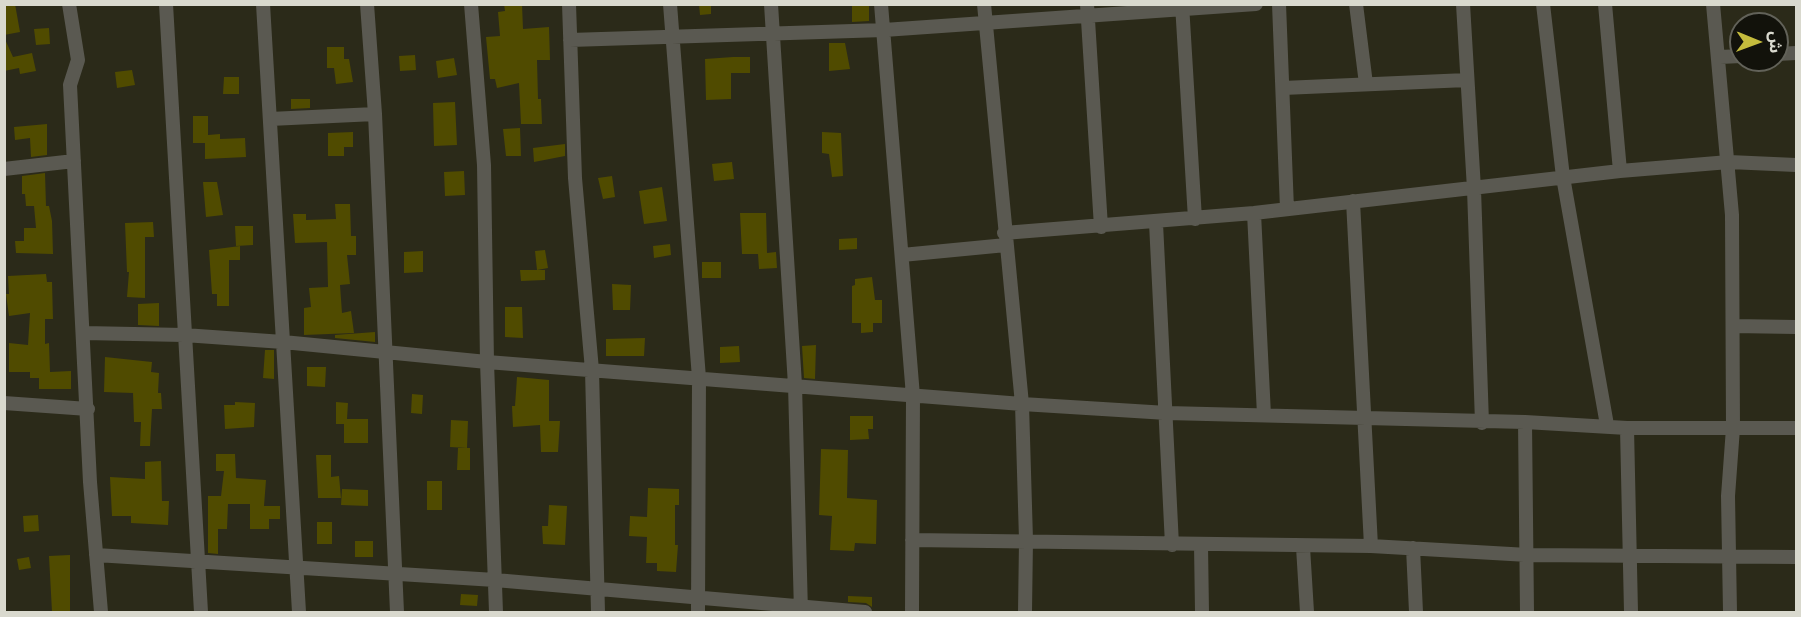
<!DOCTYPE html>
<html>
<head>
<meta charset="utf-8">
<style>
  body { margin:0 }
  #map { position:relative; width:1801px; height:617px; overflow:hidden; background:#2b2a19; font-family:Poppins,"Noto Sans Arabic",sans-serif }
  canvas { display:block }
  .frame { position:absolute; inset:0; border:6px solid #d9d9ce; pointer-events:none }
  .north { position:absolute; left:1729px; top:12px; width:60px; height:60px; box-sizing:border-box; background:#12120b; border:2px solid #626259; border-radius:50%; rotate:91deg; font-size:16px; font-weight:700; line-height:24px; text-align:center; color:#d9d9ce }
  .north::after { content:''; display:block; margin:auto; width:21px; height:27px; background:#c5bc3d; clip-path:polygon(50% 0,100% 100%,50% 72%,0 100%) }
</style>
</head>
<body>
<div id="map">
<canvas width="1801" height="617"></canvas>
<div class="frame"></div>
<div class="north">ش</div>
</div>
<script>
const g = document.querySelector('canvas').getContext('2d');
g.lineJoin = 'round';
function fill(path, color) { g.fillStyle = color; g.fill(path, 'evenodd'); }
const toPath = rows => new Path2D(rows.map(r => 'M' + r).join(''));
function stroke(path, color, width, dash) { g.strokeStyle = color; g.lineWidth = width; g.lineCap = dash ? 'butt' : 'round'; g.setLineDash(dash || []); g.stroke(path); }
fill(toPath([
  [4,4,15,4,20,32,4,35],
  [504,4,522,4,523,29,549,27,550,60,537,60,538,99,541,99,542,124,521,124,519,83,497,88,495,79,490,79,486,37,500,36,498,12,505,11],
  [699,4,711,4,711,14,700,15],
  [852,4,869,4,869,21,852,22],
  [49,28,50,44,36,45,34,29],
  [4,37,13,57,32,53,36,71,20,74,19,68,4,71],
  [829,43,845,43,850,69,829,71],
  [327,47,344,47,344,59,349,59,353,82,336,84,334,68,327,68],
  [415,55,416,70,400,71,399,56],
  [733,57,750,57,750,73,731,73,731,99,706,100,705,59],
  [454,58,457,75,438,78,436,61],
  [132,70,135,85,117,88,115,72],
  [224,77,239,77,239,94,223,94],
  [291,99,310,99,310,108,291,109],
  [455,102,457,145,434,146,433,103],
  [193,116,208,116,208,135,220,134,220,139,245,138,246,157,205,159,205,143,193,143],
  [47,124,47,155,31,157,30,138,15,140,14,127],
  [520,128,521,156,506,156,503,129],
  [353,132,353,147,344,147,344,156,328,156,328,133],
  [822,132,841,133,843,176,832,177,829,154,822,153],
  [565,144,565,156,534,162,533,148],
  [732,162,734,179,714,181,712,164],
  [464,171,465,195,445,196,444,172],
  [45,173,46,206,49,206,52,221,53,254,16,253,15,241,24,241,24,228,36,228,34,206,26,206,25,194,22,194,22,176],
  [612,176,615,197,603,199,598,178],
  [203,182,217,182,223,215,206,217],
  [662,187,667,221,644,224,639,191],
  [335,204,350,204,351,236,356,236,356,255,347,255,350,284,340,285,342,313,351,311,354,333,304,335,304,308,311,307,309,288,328,287,327,242,295,243,293,214,306,214,306,220,336,219],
  [740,213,766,213,767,253,776,252,777,268,759,269,758,254,742,254],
  [153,222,154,237,145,237,145,298,127,297,129,272,127,272,125,223],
  [235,226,253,226,253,245,236,246],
  [857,238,857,249,839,250,839,239],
  [670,244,671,255,654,258,653,246],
  [240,246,240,260,229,260,229,306,217,306,217,294,212,294,209,250],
  [545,250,548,268,537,270,535,251],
  [423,251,423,272,404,273,404,252],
  [702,262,721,262,721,278,702,278],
  [520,270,545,270,545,280,521,281],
  [46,274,47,282,52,282,53,319,45,319,45,344,49,343,50,372,71,371,71,389,39,389,39,378,30,378,30,372,9,372,9,343,28,345,30,313,9,316,6,294,9,294,8,276],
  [872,277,875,300,882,300,882,323,873,323,873,332,861,333,861,323,852,323,852,286,855,285,855,279],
  [612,284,631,285,630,310,613,310],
  [159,303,159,326,138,325,138,304],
  [505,307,522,307,523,338,505,337],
  [375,332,375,342,335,338,335,335],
  [645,338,644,356,606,356,606,339],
  [816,345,815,379,804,378,802,346],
  [739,346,740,362,720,363,720,347],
  [265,350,274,350,274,379,263,378],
  [105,357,152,362,151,372,159,373,158,393,161,393,162,409,152,409,150,446,140,446,141,422,134,422,133,393,104,392],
  [307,367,326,367,325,387,307,386],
  [517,377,549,380,549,421,560,421,558,452,541,452,540,425,513,427,512,406,515,406],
  [412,394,423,395,422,414,411,413],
  [235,402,255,403,254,427,225,429,224,405,235,405],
  [336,402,348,403,347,419,368,419,368,443,344,443,344,424,336,424],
  [850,416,873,416,873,429,868,429,869,439,850,440],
  [451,420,468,421,467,448,450,447],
  [458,448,470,448,470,470,457,470],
  [821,449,848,450,847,498,877,500,876,544,855,543,854,551,830,550,832,516,819,515],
  [216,454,235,454,236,478,266,480,264,506,280,506,280,519,269,519,269,529,250,529,250,504,228,504,227,529,218,529,218,554,208,553,208,496,221,496,224,471,216,471],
  [316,455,331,455,331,477,339,476,341,498,318,498],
  [161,461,162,501,169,501,168,525,131,523,131,516,112,516,110,477,145,479,145,462],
  [427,481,442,481,442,510,427,510],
  [648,488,679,489,679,505,675,505,675,545,678,545,676,572,657,571,657,563,646,563,647,537,629,536,630,516,647,517],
  [342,489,368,490,368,506,341,505],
  [549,505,567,506,565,545,543,544,542,526,548,526],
  [38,515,39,531,24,532,23,516],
  [317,522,332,522,332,544,317,544],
  [355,541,373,541,373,557,355,557],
  [70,555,70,612,52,612,49,556],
  [29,557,31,568,19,570,17,559],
  [461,594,478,595,477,606,460,605],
  [848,596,872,597,872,607,866,603,848,602]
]), '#504b00');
stroke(toPath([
  [69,4,78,60,70,85,90,482,101,612],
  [166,4,201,612],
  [263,4,299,612],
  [367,4,375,114,397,612],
  [471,4,484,165,487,362,496,612],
  [569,4,575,178,592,370,598,612],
  [670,4,699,378,698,612],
  [771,4,795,385,801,612],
  [881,4,913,396,912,612],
  [984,4,1022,404,1026,540,1025,612],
  [1087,4,1101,227],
  [1182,4,1195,219],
  [1279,4,1287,209],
  [1356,4,1366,84],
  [1463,4,1474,189,1482,423],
  [1543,4,1563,177,1607,425],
  [1605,4,1620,171],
  [1713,4,1732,215,1733,428,1728,496,1730,612],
  [570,40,884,30,1256,4],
  [1777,54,1796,53],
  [1720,57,1741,56],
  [1283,88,1467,80],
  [270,119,375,114],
  [4,169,74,161],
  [1353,201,1371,546],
  [1254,213,1264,415],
  [1156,223,1172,545],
  [1004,233,1254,213,1620,171,1729,162,1796,165],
  [902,255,1006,245],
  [1733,326,1796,327],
  [84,333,184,335,283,342,487,362,1022,404,1167,413,1525,422,1627,428,1796,428],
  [4,403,88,409],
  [1525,422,1527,612],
  [1627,428,1631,612],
  [912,540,1371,546,1528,555,1796,557],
  [1201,545,1202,612],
  [1303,547,1307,612],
  [1413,548,1416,612],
  [96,555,495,580,865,612]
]), '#5a5951', 14);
</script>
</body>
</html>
